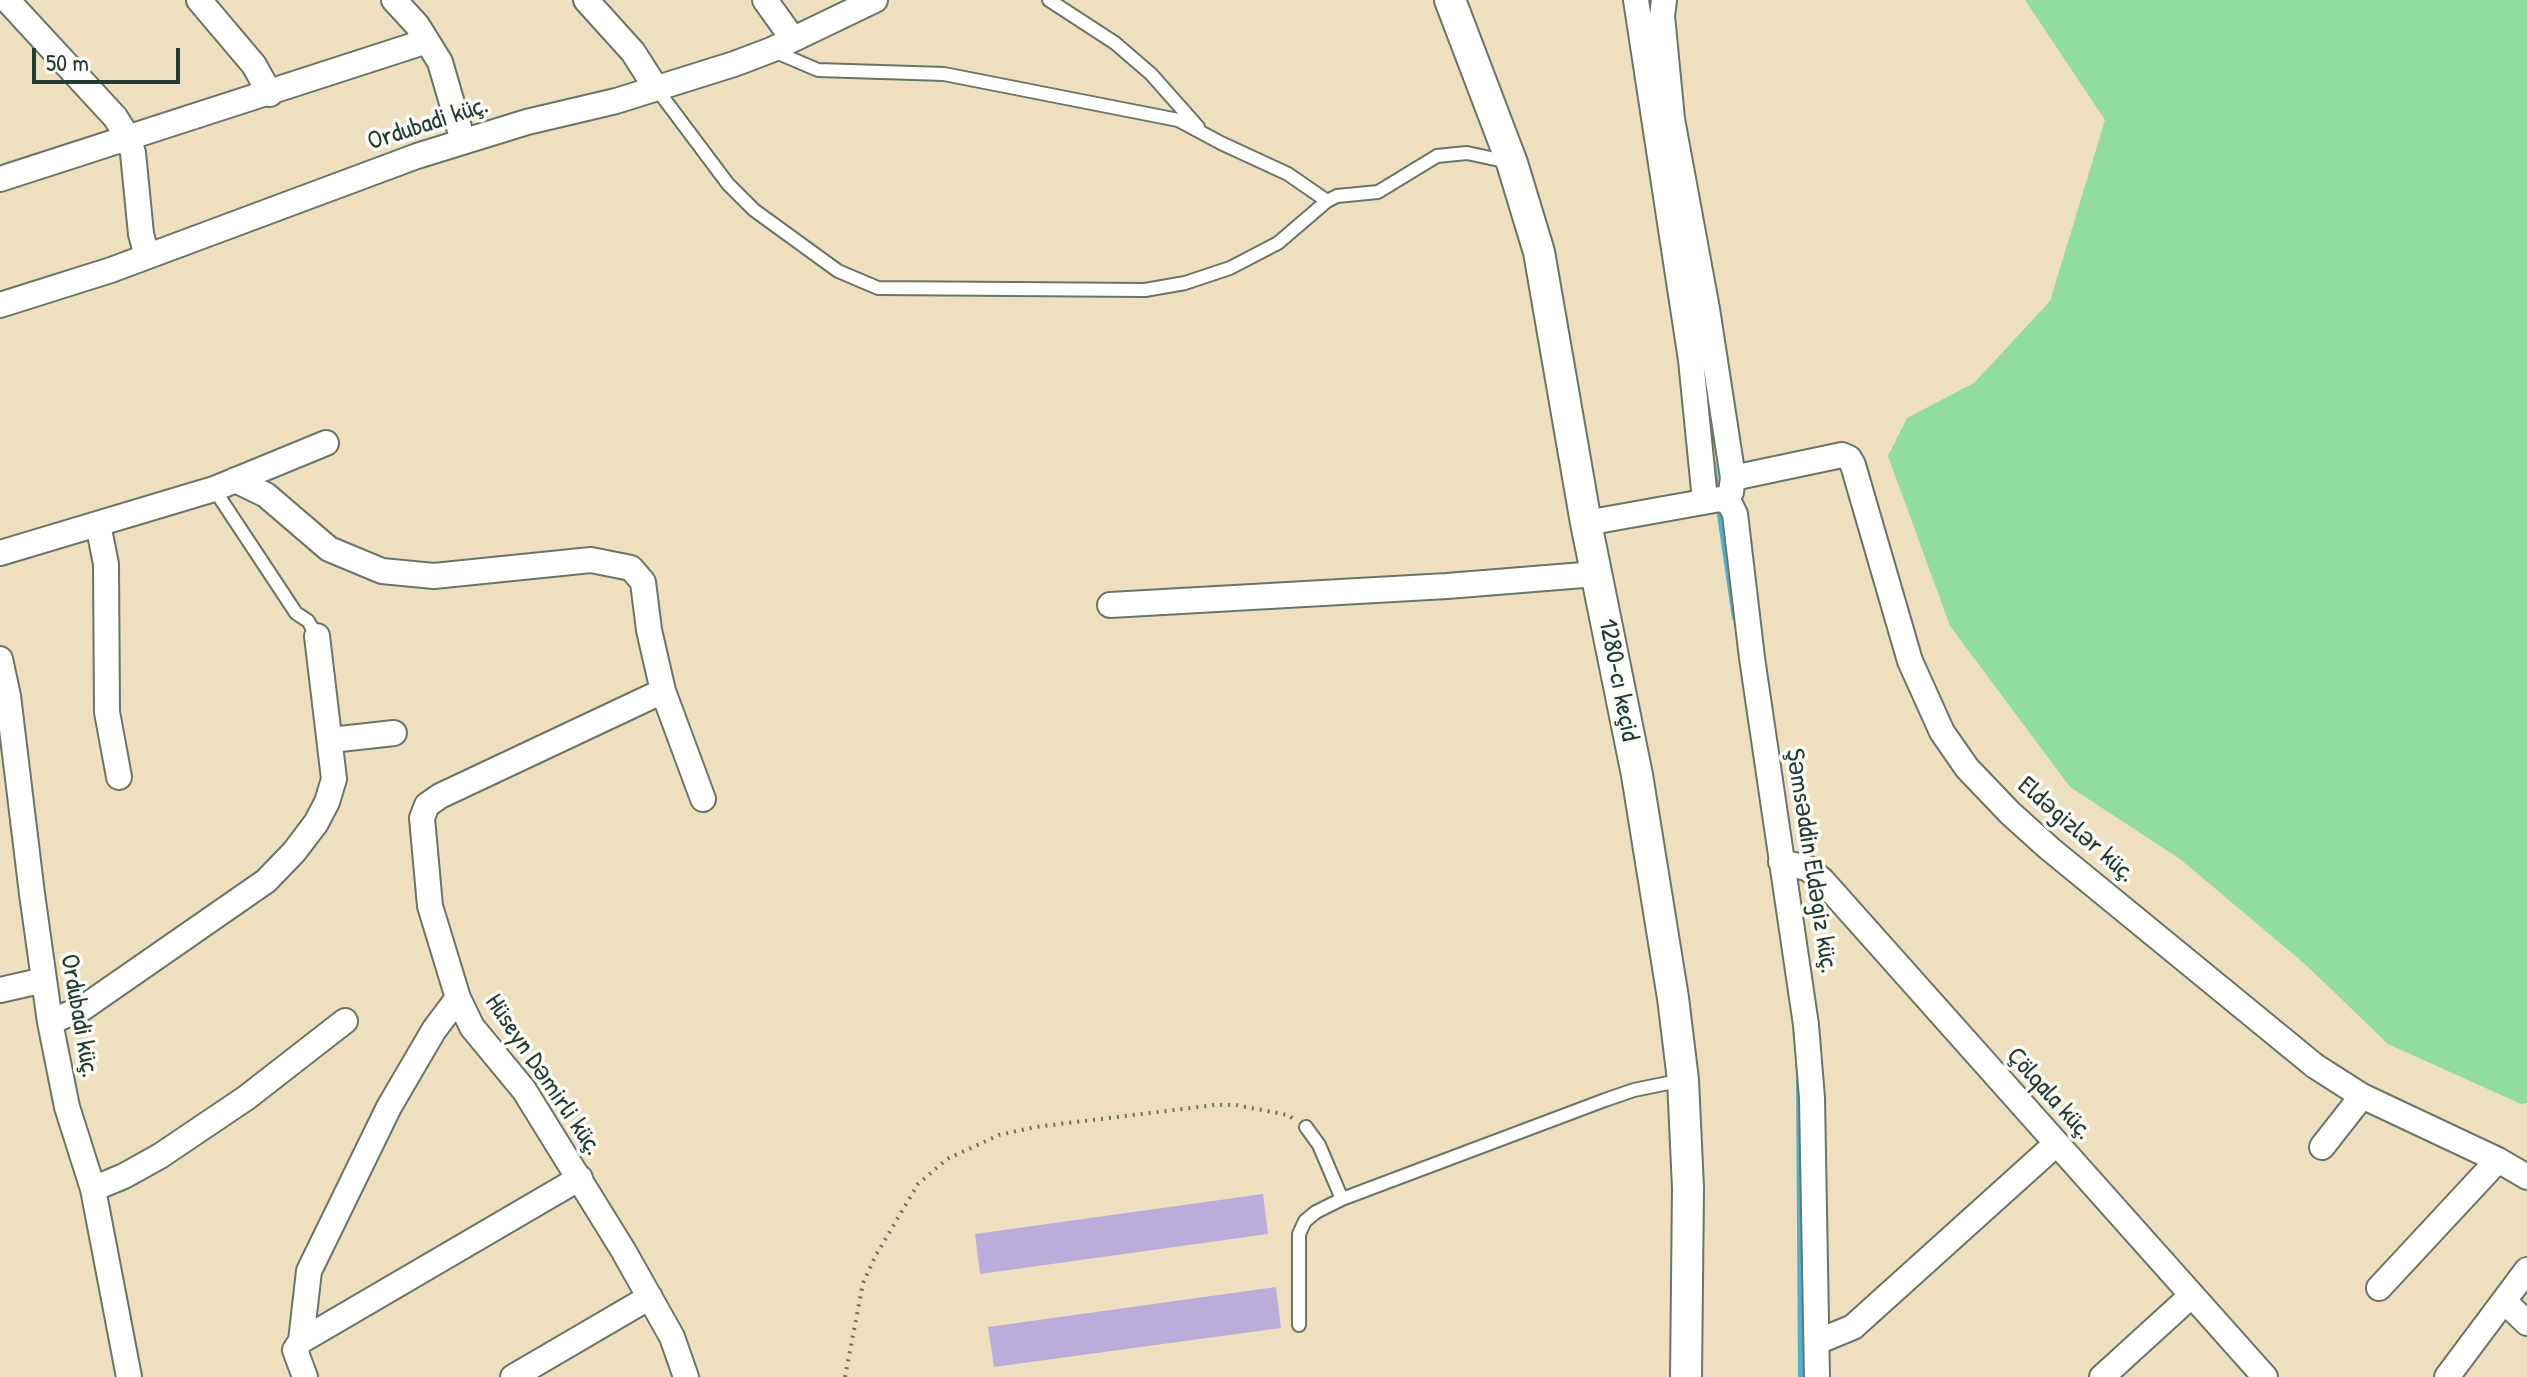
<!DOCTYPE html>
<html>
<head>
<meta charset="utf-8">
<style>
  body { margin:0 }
  #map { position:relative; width:2527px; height:1377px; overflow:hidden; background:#eee0bf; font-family:"Patrick Hand",sans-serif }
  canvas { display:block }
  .scale { position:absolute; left:32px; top:48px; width:148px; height:36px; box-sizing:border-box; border:4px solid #1f3d34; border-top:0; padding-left:10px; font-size:24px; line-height:28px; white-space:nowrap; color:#1f3d34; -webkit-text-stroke:6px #fdfcf7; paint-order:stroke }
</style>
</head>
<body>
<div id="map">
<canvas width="2527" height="1377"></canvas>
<div class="scale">50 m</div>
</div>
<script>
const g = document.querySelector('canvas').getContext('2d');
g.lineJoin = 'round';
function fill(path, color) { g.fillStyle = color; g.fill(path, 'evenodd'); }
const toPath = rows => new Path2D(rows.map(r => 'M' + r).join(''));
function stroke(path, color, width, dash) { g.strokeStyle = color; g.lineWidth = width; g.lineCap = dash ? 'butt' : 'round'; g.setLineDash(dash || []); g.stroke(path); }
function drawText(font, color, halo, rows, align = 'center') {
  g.font = font + ' "Patrick Hand",sans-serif'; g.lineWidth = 7; g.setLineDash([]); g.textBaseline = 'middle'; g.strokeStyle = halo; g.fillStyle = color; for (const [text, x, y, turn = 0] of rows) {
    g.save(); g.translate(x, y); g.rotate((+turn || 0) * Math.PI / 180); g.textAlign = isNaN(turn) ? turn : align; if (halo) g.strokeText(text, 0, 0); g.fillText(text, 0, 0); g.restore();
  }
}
fill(toPath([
  [2025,0,2527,0,2527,1103,2521,1104,2388,1044,2306,965,2180,859,2070,787,1950,626,1888,456,1907,418,1974,383,2050,301,2105,120]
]), '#91de9c');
stroke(toPath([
  [1713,463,1716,487],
  [1720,515,1735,618],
  [1799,1081,1801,1377]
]), '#50b1cf', 6);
fill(toPath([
  [1263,1194,1268,1234,980,1274,975,1234],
  [1276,1287,1281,1328,994,1367,988,1327]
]), '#bbaddb');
const service = toPath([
  [1049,0,1115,43,1151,74,1198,127],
  [771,50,818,70,944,74,1178,120,1221,143,1288,174,1327,201],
  [656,88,728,184,754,210,838,271,878,288,1145,290,1185,283,1230,268,1278,243,1327,201,1337,196,1378,192,1437,156,1467,153,1509,162],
  [214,489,296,613,308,621,317,636],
  [1306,1127,1319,1145,1342,1199],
  [1299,1325,1299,1234,1305,1221,1316,1212,1342,1199,1605,1100,1634,1090,1683,1080]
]);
const minor = toPath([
  [7,0,115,117,129,139,133,153,141,234,147,256],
  [199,0,254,65,270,94],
  [394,0,417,25,440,62,463,141],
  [586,0,633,52,656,88],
  [765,0,793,39],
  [1636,0,1691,360,1705,500],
  [1664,0,1662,16,1672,119,1707,309,1733,478,1731,492],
  [0,179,427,41],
  [0,305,111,270,417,156,527,122,616,101,734,64,771,50,875,0],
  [1733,478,1842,455,1849,458,1853,465,1910,661,1942,732,1967,768,2010,813,2050,849,2315,1066,2362,1096,2498,1160,2527,1177],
  [235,480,266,495,329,549,382,571,434,576,591,560,631,568,643,582,649,630,663,691,703,799],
  [1586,523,1720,499,1729,502,1735,514,1752,658,1806,1025,1812,1098,1817,1377],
  [98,524,106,564,107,712,119,777],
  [0,553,214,489,326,443],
  [1110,605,1447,586,1596,574],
  [0,659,8,696,32,894,50,1022,67,1107,93,1189,129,1377],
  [663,691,440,796,427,805,422,818,430,906,458,998,472,1027,524,1090,623,1250,672,1337,686,1377],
  [331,740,394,733],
  [1781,862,1807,868,1822,880,2265,1377],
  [0,990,44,980],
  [50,1022,83,1008,266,881,294,852,316,823,327,802,334,779,317,636],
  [2322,1147,2362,1096],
  [93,1189,124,1176,160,1156,246,1098,345,1021],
  [2379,1288,2498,1160],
  [2504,1301,2527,1323],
  [301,1341,309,1271,389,1107,434,1030,458,998],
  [1817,1342,1853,1327,2056,1144],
  [305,1377,295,1350,301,1341,580,1178],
  [513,1377,650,1297],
  [2102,1377,2192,1295],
  [2447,1377,2527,1270]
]);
const tertiary = toPath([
  [1450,0,1512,163,1539,252,1586,523,1637,775,1673,998,1683,1080,1688,1188,1686,1377]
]);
stroke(service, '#677665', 16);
stroke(minor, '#677665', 28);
stroke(tertiary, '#677665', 34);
stroke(toPath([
  [845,1377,863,1283,876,1255,918,1184,947,1159,999,1135,1035,1127,1215,1105,1236,1105,1288,1115,1295,1120]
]), '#677665', 4, [2, 6]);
stroke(service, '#fff', 12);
stroke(minor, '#fff', 24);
stroke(tertiary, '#fff', 30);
drawText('26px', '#1f3d34', '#fdfcf7', [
  ["Ordubadi küç.",428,124,-18],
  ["1280-cı keçid",1618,680,79],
  ["Eldəgizlər küç.",2076,830,41],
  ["Şəmsəddin Eldəgiz küç.",1811,861,81],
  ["Ordubadi küç.",79,1016,80],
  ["Hüseyn Dəmirli küç.",543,1075,56],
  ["Çölqala küç.",2049,1094,48]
]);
</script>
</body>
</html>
